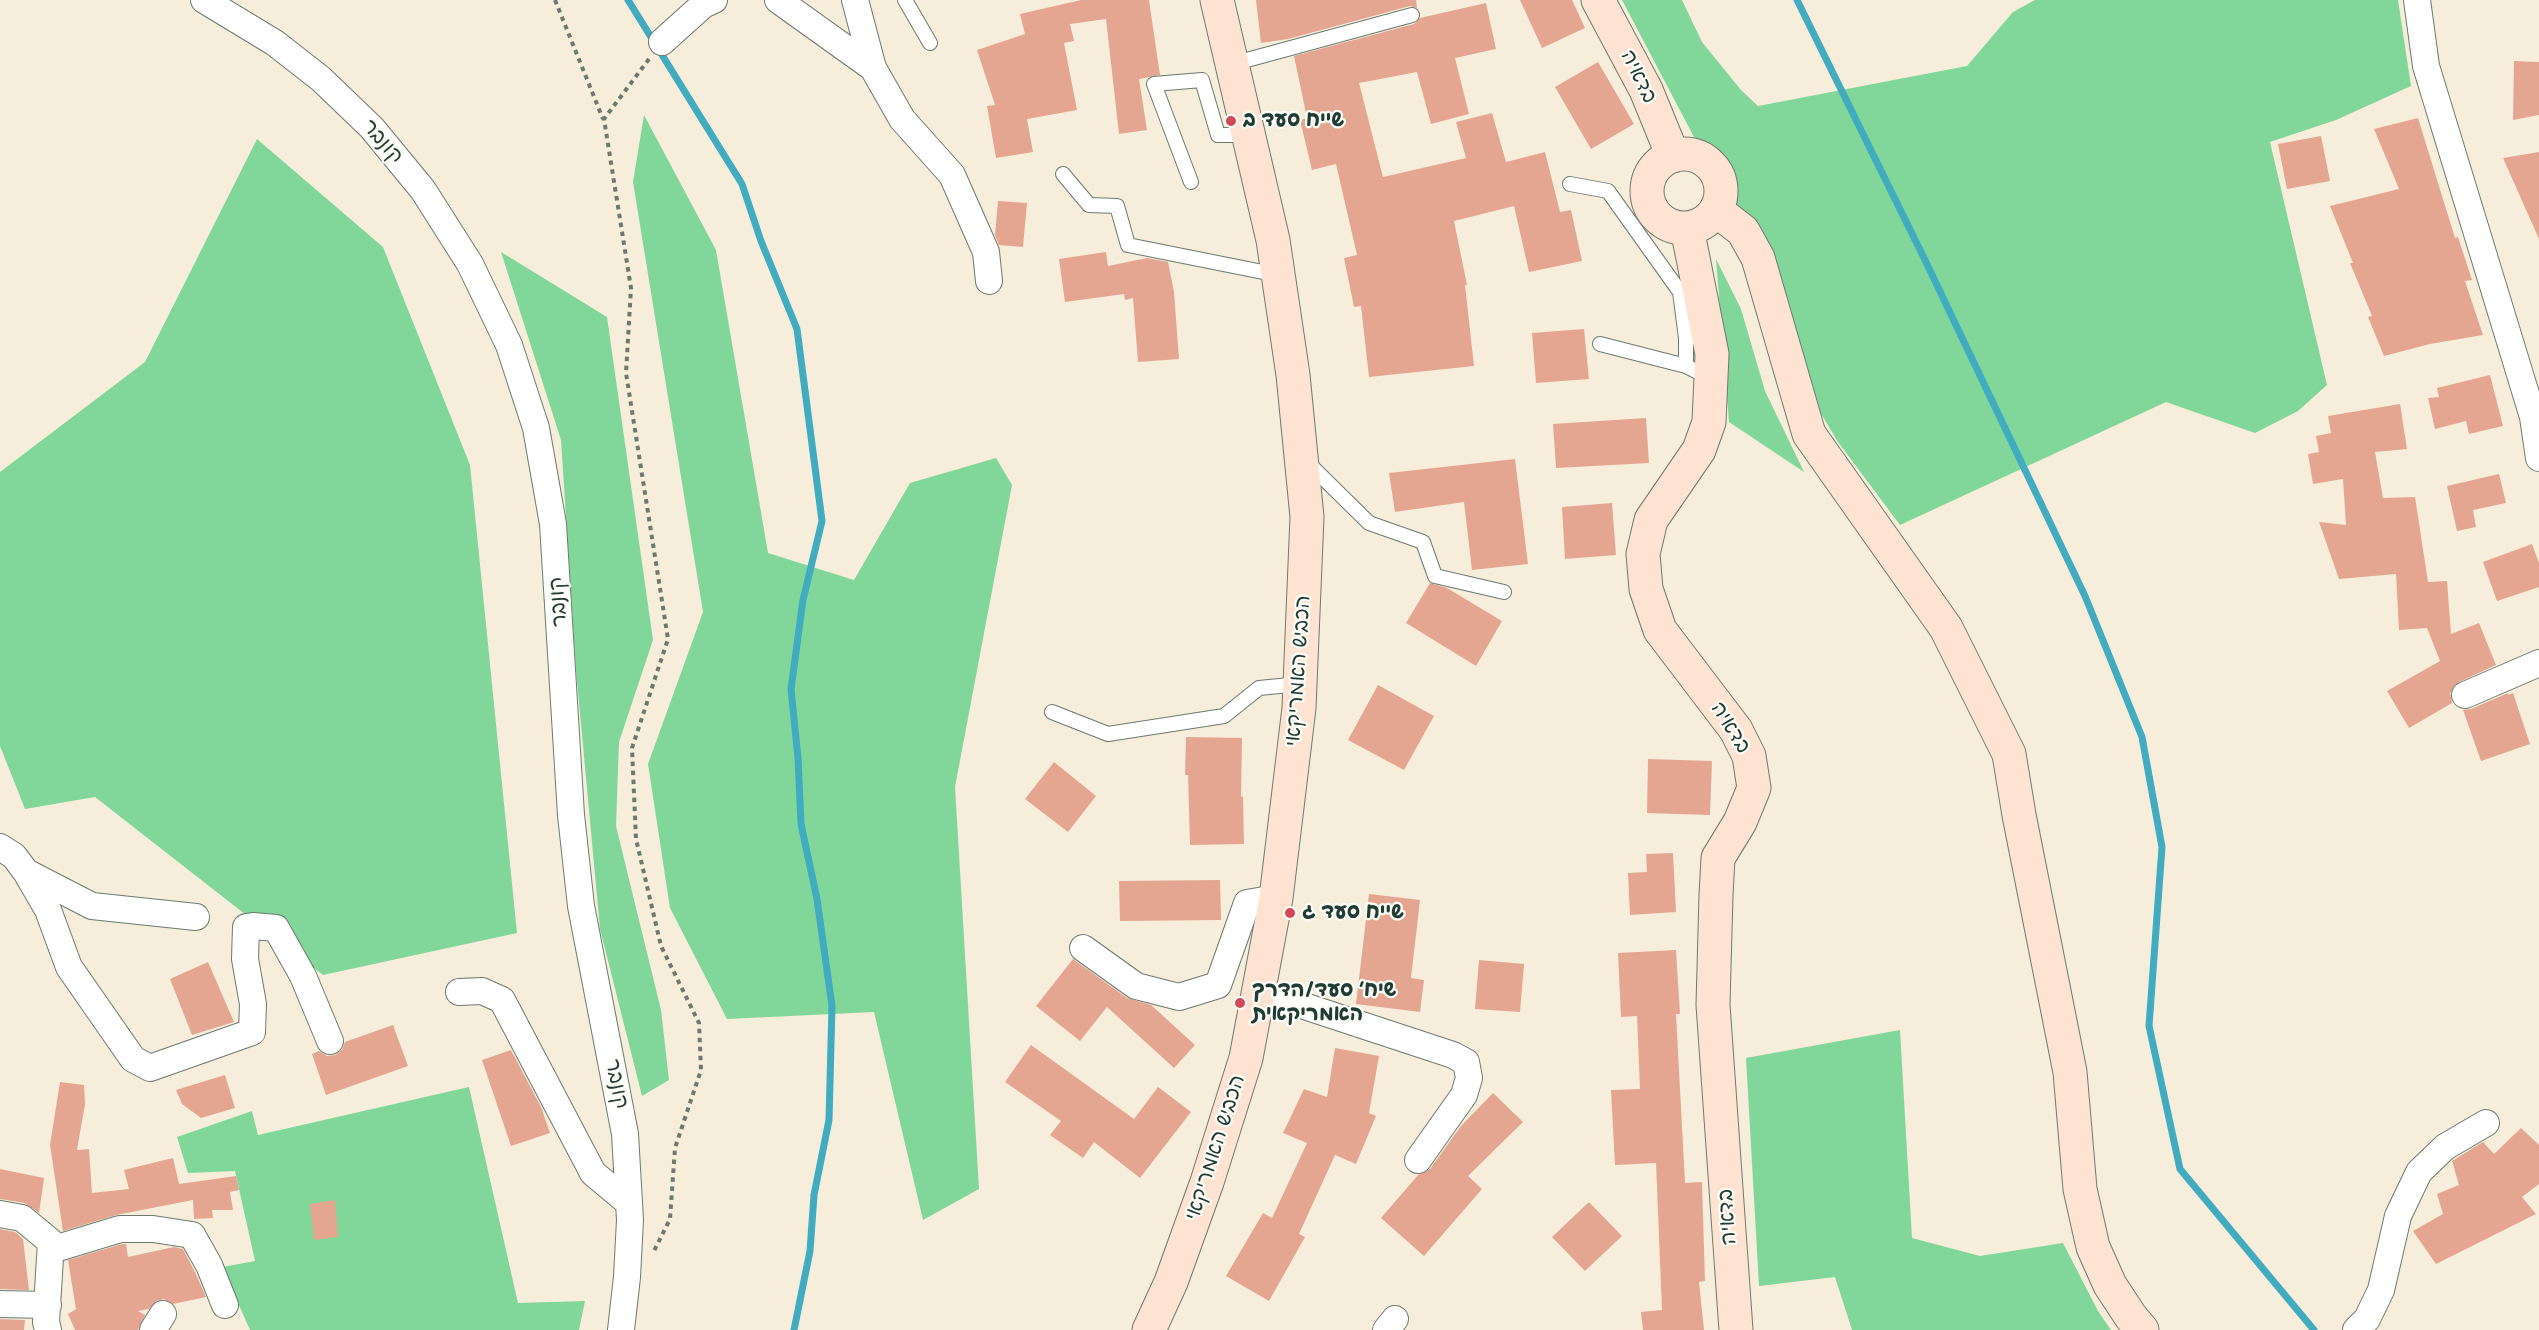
<!DOCTYPE html>
<html>
<head>
<meta charset="utf-8">
<style>
  body { margin:0 }
  canvas { display:block; background:#f6edda }
</style>
</head>
<body>
<canvas width="2539" height="1330"></canvas>
<script>
const g = document.querySelector('canvas').getContext('2d');
g.lineJoin = 'round';
function fill(path, color) { g.fillStyle = color; g.fill(path, 'evenodd'); }
const toPath = rows => new Path2D(rows.map(r => 'M' + r).join(''));
function stroke(path, color, width, dash) { g.strokeStyle = color; g.lineWidth = width; g.lineCap = dash ? 'butt' : 'round'; g.setLineDash(dash || []); g.stroke(path); }
function drawText(font, color, halo, rows, align = 'center') {
  g.font = font + ' "Balsamiq Sans","Playpen Sans Hebrew",sans-serif'; g.lineWidth = 4.5; g.setLineDash([]); g.textBaseline = 'middle'; g.strokeStyle = halo; g.fillStyle = color; for (const [text, x, y, turn = 0] of rows) {
    g.save(); g.translate(x, y); g.rotate((+turn || 0) * Math.PI / 180); g.textAlign = isNaN(turn) ? turn : align; if (halo) g.strokeText(text, 0, 0); g.fillText(text, 0, 0); g.restore();
  }
}
fill(toPath([
  [1622,0,1682,0,1702,42,1741,90,1758,106,1967,66,2013,12,2035,0,2398,0,2411,86,2336,120,2270,142,2327,385,2298,411,2255,433,2166,402,1900,525,1838,442,1808,392,1716,179],
  [644,115,716,250,768,553,854,580,910,483,996,458,1012,485,955,787,979,1189,923,1220,874,1012,727,1019,670,908,648,764,703,612,633,182],
  [257,139,383,247,470,465,517,933,323,975,95,797,25,809,0,746,0,472,145,362],
  [501,252,607,317,653,640,619,742,616,826,661,1010,669,1080,642,1096,600,929,576,670,561,440],
  [1716,259,1741,309,1765,391,1804,472,1729,422],
  [1900,1030,1912,1238,1980,1256,2063,1243,2098,1311,2111,1330,1852,1330,1835,1277,1759,1286,1746,1058],
  [469,1087,518,1303,585,1301,579,1330,250,1330,222,1267,255,1261,235,1171,188,1173,177,1137,252,1111,258,1135]
]), '#81d79a');
stroke(toPath([
  [628,0,742,184,761,241,797,329,822,521,803,600,791,689,798,758,801,824,817,899,832,1006,829,1120,814,1195,810,1251,794,1330],
  [1797,0,1925,260,2085,596,2142,737,2162,847,2149,1026,2180,1169,2314,1330]
]), '#41abc0', 7);
fill(toPath([
  [1081,0,1149,0,1160,75,1139,79,1147,130,1119,134,1106,19,1070,24,1074,41,1064,43,1077,110,1027,119,1033,152,996,158,987,106,995,105,977,50,1025,34,1020,14],
  [1256,0,1416,0,1417,8,1410,6,1288,39,1261,43],
  [1520,0,1572,0,1585,28,1542,48],
  [1486,3,1496,49,1455,58,1469,114,1431,124,1417,72,1359,83,1383,177,1466,158,1456,122,1492,113,1506,162,1545,152,1560,212,1571,210,1582,261,1529,272,1514,206,1454,221,1467,285,1465,285,1474,366,1369,377,1361,306,1354,307,1344,258,1357,255,1336,164,1312,170,1300,120,1307,118,1294,56,1414,24,1420,18],
  [2514,61,2539,62,2539,115,2513,120],
  [1598,62,1634,124,1591,149,1555,87],
  [2418,118,2455,238,2458,237,2472,280,2465,281,2483,335,2430,344,2384,356,2368,317,2372,316,2350,263,2353,263,2330,206,2399,189,2374,129],
  [2321,136,2330,181,2287,189,2278,144],
  [2539,152,2539,239,2503,158],
  [998,201,1027,203,1023,247,999,245,995,235],
  [1106,252,1108,266,1147,258,1168,262,1174,292,1179,359,1138,362,1133,298,1125,300,1124,294,1065,302,1059,259],
  [1584,329,1589,379,1536,383,1532,333],
  [2490,375,2503,426,2469,434,2466,421,2435,429,2428,398,2439,397,2437,388],
  [2400,404,2407,449,2375,452,2383,498,2415,497,2428,582,2447,581,2451,634,2479,623,2496,665,2459,682,2450,693,2452,703,2409,728,2387,691,2440,661,2427,628,2399,630,2396,574,2339,579,2319,522,2346,525,2343,479,2313,484,2308,454,2319,452,2316,436,2331,433,2328,416],
  [1646,418,1649,463,1556,468,1553,424],
  [1515,459,1528,564,1472,570,1464,502,1395,512,1389,473],
  [2499,474,2506,503,2473,510,2476,527,2457,531,2447,486],
  [1612,503,1616,555,1565,559,1562,507],
  [2532,544,2539,563,2539,587,2497,601,2483,562],
  [1430,583,1447,588,1502,621,1476,666,1406,623],
  [1378,685,1434,716,1404,770,1348,740],
  [2508,693,2508,695,2513,693,2530,744,2481,761,2463,710,2471,709],
  [1186,737,1242,738,1241,797,1243,796,1244,844,1190,845,1188,775,1185,775],
  [1648,759,1712,761,1710,815,1647,813],
  [1054,762,1096,796,1068,832,1025,799],
  [1673,853,1676,912,1630,915,1628,873,1647,872,1646,854],
  [1220,880,1221,920,1120,921,1119,881],
  [1369,894,1420,900,1411,978,1424,980,1420,1012,1356,1004],
  [1676,950,1680,1014,1676,1014,1685,1183,1702,1182,1705,1281,1699,1282,1704,1330,1643,1330,1641,1312,1662,1310,1656,1163,1615,1165,1611,1090,1640,1089,1637,1016,1621,1017,1618,953],
  [1073,959,1127,998,1151,1005,1195,1045,1174,1068,1107,1007,1080,1041,1036,1006],
  [1479,960,1524,964,1520,1012,1475,1009],
  [208,962,234,1022,192,1035,170,979],
  [393,1025,408,1066,326,1095,312,1054,319,1051,327,1056,335,1055,342,1050,345,1042],
  [1031,1045,1134,1119,1158,1087,1191,1112,1140,1178,1094,1142,1083,1158,1050,1135,1061,1121,1005,1082],
  [1335,1048,1379,1056,1369,1113,1376,1116,1356,1164,1335,1155,1299,1234,1305,1237,1269,1301,1226,1276,1263,1213,1272,1218,1307,1143,1283,1133,1304,1089,1327,1097],
  [511,1050,541,1107,550,1133,511,1146,482,1060],
  [225,1075,235,1108,201,1118,182,1104,176,1090],
  [60,1082,84,1085,85,1104,77,1150,89,1149,92,1193,129,1189,124,1170,173,1158,179,1184,236,1176,239,1190,230,1192,233,1210,212,1210,213,1218,194,1219,193,1200,116,1215,63,1231,50,1145],
  [1493,1093,1523,1122,1468,1176,1482,1189,1424,1256,1381,1218,1418,1175,1430,1169,1461,1126],
  [2521,1128,2539,1145,2539,1184,2522,1197,2536,1214,2436,1264,2413,1231,2443,1214,2437,1194,2459,1185,2452,1161,2483,1142,2494,1154],
  [0,1169,44,1178,39,1213,25,1203,0,1199],
  [335,1200,338,1237,314,1240,310,1204],
  [1589,1202,1622,1236,1585,1271,1552,1237],
  [0,1229,15,1232,23,1239,29,1290,0,1289],
  [122,1244,126,1244,128,1257,174,1247,183,1249,195,1272,206,1297,173,1304,164,1299,157,1301,149,1309,138,1311,145,1315,138,1330,75,1330,68,1314,76,1309,68,1260],
  [0,1319,25,1320,24,1330,0,1330]
]), '#e4a691');
const lane = toPath([
  [905,0,930,43],
  [1232,64,1412,15],
  [1063,174,1089,205,1117,206,1128,245,1278,275],
  [1191,182,1154,84,1202,80,1218,135,1248,135],
  [1570,184,1608,191,1680,292,1686,338,1686,366,1710,378],
  [1600,344,1686,366],
  [1307,462,1369,523,1423,542,1435,576,1504,592],
  [1052,712,1108,734,1224,716,1259,688,1300,684]
]);
const street = toPath([
  [204,0,275,43,321,79,372,128,423,190,470,264,509,345,536,428,553,524,571,815,581,906,625,1134,630,1220,627,1277,621,1330],
  [778,0,873,68],
  [855,0,873,68,902,119,952,175,986,252,989,281],
  [2417,0,2426,66,2533,417,2539,458],
  [662,42,703,5,714,0],
  [2465,695,2539,663],
  [0,847,14,856,26,872,48,910,69,967,133,1059,150,1068,252,1032,253,1004,245,959,246,927,253,926,276,928,303,976,330,1041],
  [26,872,92,906,196,917],
  [1083,948,1136,986,1179,997,1218,985,1247,903,1276,898],
  [459,992,482,991,502,1000,593,1173,629,1203],
  [1258,1000,1289,1001,1453,1055,1466,1062,1469,1078,1464,1095,1418,1160],
  [0,1214,22,1218,51,1242,46,1322,48,1330],
  [51,1250,120,1229,153,1229,192,1235,209,1265,225,1305],
  [0,1304,48,1305],
  [153,1330,163,1314],
  [1386,1330,1395,1319],
  [2356,1330,2367,1319,2381,1290,2398,1216,2419,1172,2445,1147,2486,1123]
]);
const secondary = toPath([
  [1598,0,1646,90,1673,156],
  '1647 191a37 37 0 1 1 74 0a37 37 0 1 1-74 0Z',
  [1716,210,1743,231,1758,258,1809,434,1946,628,2009,754,2019,815,2070,1072,2080,1189,2093,1247,2110,1285,2131,1317,2142,1330],
  [1687,228,1712,354,1709,422,1699,450,1651,520,1643,554,1646,589,1660,630,1736,730,1749,756,1754,788,1740,822,1718,858,1716,895,1713,1005,1736,1330],
  [1149,1330,1171,1282,1207,1182,1246,1058,1276,898,1299,708,1307,517,1293,375,1273,240,1217,0]
]);
stroke(lane, '#6a7b6e', 16);
stroke(street, '#6a7b6e', 28);
stroke(secondary, '#6a7b6e', 35);
stroke(toPath([
  [555,0,603,119],
  [649,59,604,119,631,288,626,373,668,639,632,748,636,839,661,946,699,1023,701,1070,675,1148,670,1219,653,1253]
]), '#6a7b6e', 4, [4.5, 4.5]);
stroke(lane, '#fff', 14);
stroke(street, '#fff', 26);
stroke(secondary, '#fee3d2', 33);
for (const [x, y, r, color] of [
  [1231,121,6,"#d1495b"],
  [1290,913,6,"#d1495b"],
  [1240,1003,6,"#d1495b"]
]) { const dot = new Path2D(); dot.arc(x, y, r, 0, 2 * Math.PI); g.fillStyle = color; g.fill(dot); stroke(dot, '#fdfcf7', 2); }
drawText('21px', '#1f3d34', '#fdfcf7', [
  ["בדאיה",1638,77,64],
  ["קונבר",382,142,49],
  ["קונבר",559,602,-94],
  ["הכביש האמריקאי",1299,671,-86],
  ["בדאיה",1730,728,58],
  ["קונבר",616,1084,79],
  ["הכביש האמריקאי",1216,1148,-72],
  ["בדאיה",1728,1217,-94]
]);
drawText('bold 21px', '#1f3d34', '#fdfcf7', [
  ["שייח סעד ב",1243,121],
  ["שייח סעד ג",1302,913],
  ["שיח׳ סעד/הדרך",1252,991],
  ["האמריקאית",1252,1015]
], 'left');
</script>
</body>
</html>
